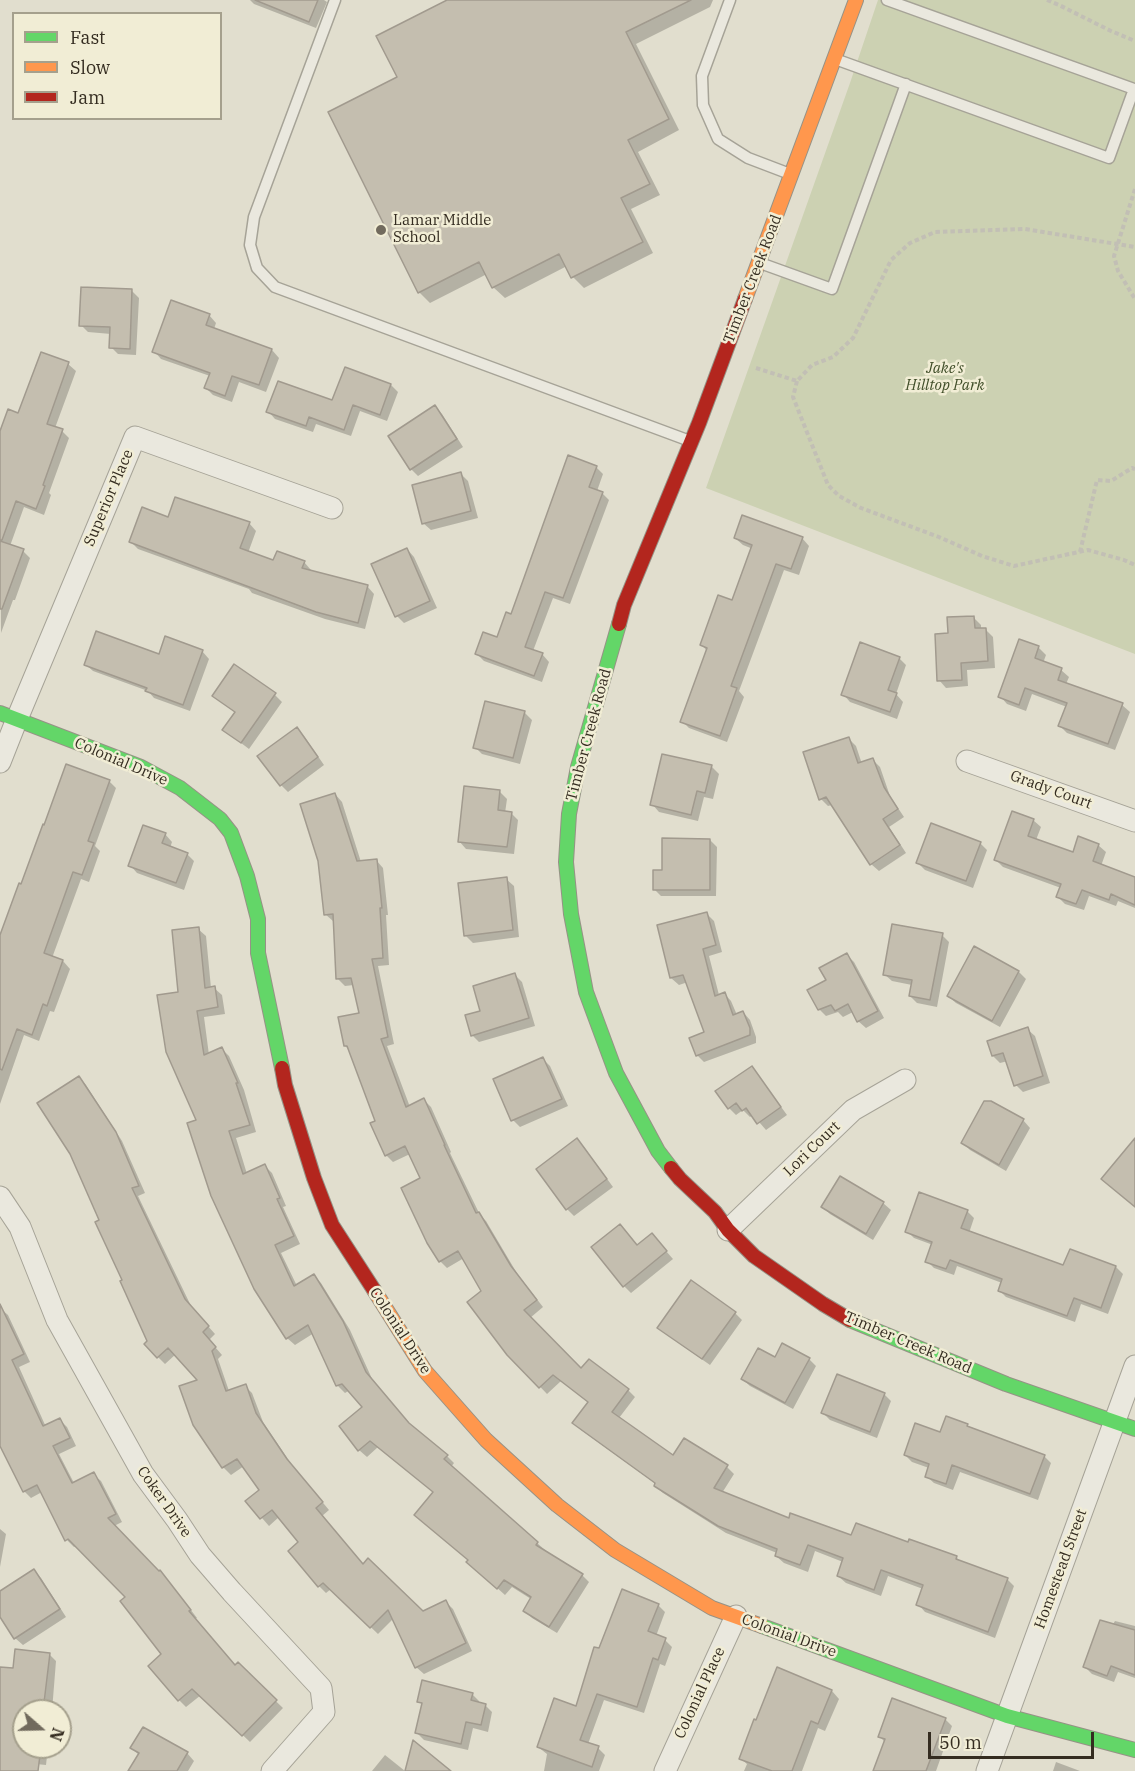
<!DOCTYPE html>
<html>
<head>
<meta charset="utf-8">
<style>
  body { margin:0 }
  #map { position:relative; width:1135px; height:1771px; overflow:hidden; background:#e1dece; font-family:"IBM Plex Serif",serif }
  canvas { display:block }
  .legend { position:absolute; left:12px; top:12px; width:210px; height:108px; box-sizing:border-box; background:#f1edd5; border:2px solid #a5a08d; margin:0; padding:8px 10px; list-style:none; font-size:18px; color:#342c20 }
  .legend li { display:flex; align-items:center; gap:12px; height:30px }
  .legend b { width:30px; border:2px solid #a5a08d }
  .north { position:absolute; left:12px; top:1699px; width:60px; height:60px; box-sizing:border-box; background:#f1edd5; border:2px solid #a5a08d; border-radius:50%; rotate:110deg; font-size:16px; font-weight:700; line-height:24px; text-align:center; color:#342c20 }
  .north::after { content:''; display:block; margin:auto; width:21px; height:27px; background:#716a5d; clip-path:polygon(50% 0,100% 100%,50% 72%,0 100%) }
  .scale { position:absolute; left:928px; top:1732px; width:166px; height:27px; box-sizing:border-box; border:3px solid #342c20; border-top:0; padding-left:8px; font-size:18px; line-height:21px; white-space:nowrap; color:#342c20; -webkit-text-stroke:4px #f1edd5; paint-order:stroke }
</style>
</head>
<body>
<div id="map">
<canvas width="1135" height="1771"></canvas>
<ul class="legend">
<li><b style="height:8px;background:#63d668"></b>Fast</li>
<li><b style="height:8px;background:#ff974d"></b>Slow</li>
<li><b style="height:8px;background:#b3261e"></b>Jam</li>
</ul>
<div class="north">N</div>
<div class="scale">50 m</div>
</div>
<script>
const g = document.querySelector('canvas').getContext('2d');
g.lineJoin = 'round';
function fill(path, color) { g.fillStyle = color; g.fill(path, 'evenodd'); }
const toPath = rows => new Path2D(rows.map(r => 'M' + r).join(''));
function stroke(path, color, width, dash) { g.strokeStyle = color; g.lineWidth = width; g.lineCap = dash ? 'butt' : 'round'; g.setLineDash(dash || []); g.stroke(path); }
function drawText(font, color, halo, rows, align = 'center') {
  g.font = font + ' "IBM Plex Serif",serif'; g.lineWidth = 5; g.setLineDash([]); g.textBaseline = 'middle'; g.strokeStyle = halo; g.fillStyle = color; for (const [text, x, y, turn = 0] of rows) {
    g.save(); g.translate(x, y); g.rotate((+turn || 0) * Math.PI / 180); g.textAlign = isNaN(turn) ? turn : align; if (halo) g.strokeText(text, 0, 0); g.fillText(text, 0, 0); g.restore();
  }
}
fill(toPath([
  [878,0,1135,0,1135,654,706,488,850,83]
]), '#ccd1b2');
fill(toPath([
  [250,0,324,0,327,2,316,28,254,4],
  [450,0,713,0,710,7,636,44,679,130,638,152,660,195,631,209,653,253,584,288,573,277,567,266,505,298,493,287,487,274,430,303,419,292,399,78],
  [132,291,139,298,136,355,118,354,111,347,111,334,88,332,81,325],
  [209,315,216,323,214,329,272,350,279,358,266,392,239,382,232,402,213,395,206,388,210,376,161,359,154,351],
  [68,364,76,371,55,428,62,431,69,438,49,493,51,495,44,515,24,507,10,546,23,551,30,558,15,600,13,600,1,633,0,436],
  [391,385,398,392,387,421,360,411,351,436,316,424,313,432,275,419,268,411,333,402],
  [435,407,442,414,463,447,418,476,411,469,390,437],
  [596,467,603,474,597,491,602,493,609,500,570,604,553,598,533,651,542,654,549,662,542,682,484,661,477,654,498,639,512,616],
  [461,474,468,481,478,518,431,530,423,523],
  [169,519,249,523,256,531,248,553,274,562,304,562,311,570,310,572,367,586,374,594,365,629,325,619,252,593,249,589,138,549,131,542],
  [735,538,802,538,809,546,799,575,784,570,739,691,744,697,727,742,689,728,682,721,707,651,702,645,733,602,753,549,743,545],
  [407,549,414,557,437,608,404,623,397,616],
  [973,617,981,625,981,630,985,629,993,637,995,668,967,670,968,686,946,688,939,680,950,634],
  [1038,647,1046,655,1043,663,1061,670,1069,677,1066,684,1122,705,1130,712,1115,750,1067,733,1060,726,1067,707,1032,694,1026,711,1007,704,1000,696],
  [202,651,209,659,190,711,154,698,148,691,93,671,85,664],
  [899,658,906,665,896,694,903,702,897,719,850,702,843,694],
  [275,695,282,702,249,749,224,730,236,713,214,696],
  [486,703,525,713,532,720,520,764,482,754,475,747],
  [297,729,304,736,324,765,288,792,281,785],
  [848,738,856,746,862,764,873,760,880,767,890,796,904,817,889,827,906,853,879,871,871,864,832,805,828,806,821,799],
  [711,766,719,774,713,799,704,797,698,821,659,812,652,804],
  [109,781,116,788,95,846,100,851,89,882,81,879,52,958,63,961,70,969,54,1012,50,1011,39,1041,24,1035,0,1104,0,946,22,885],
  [499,791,507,799,505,813,511,813,518,820,514,854,466,849,459,841],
  [335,794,342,802,361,862,376,860,383,868,388,915,386,915,389,965,378,966,394,1044,387,1046,410,1107,424,1100,431,1107,451,1152,450,1153,480,1215,486,1221,518,1275,543,1307,530,1318,582,1370,628,1390,635,1397,619,1418,674,1457,727,1467,734,1474,722,1493,789,1519,852,1537,909,1544,956,1557,962,1563,1007,1579,1014,1586,995,1638,925,1612,918,1604,923,1589,888,1576,881,1596,846,1583,838,1576,843,1562,815,1551,808,1572,784,1563,776,1556,777,1553,726,1533,663,1493,655,1486,656,1484,581,1430,574,1423,589,1403,561,1381,547,1394,509,1354,483,1292,464,1258,447,1268,440,1261,422,1179,410,1154,393,1162,386,1155,377,1122,351,1051,345,1046,360,1014,354,985,345,986,338,979,335,921,333,921,325,914],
  [1033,820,1041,827,1036,840,1074,854,1098,845,1106,852,1101,866,1135,878,1135,908,1118,901,1116,906,1089,896,1084,910,1065,904,1058,897,1061,888,1003,867,996,860],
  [165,834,172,842,170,848,187,854,194,861,184,890,137,873,130,865],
  [710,840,717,847,716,896,661,896,654,889,664,872],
  [980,843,987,850,973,888,925,870,918,863],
  [506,879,514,886,519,937,473,943,466,936],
  [707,914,714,921,722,952,709,956,719,995,724,993,731,1001,737,1015,743,1012,750,1020,756,1037,756,1043,704,1062,697,1055,706,1033,688,982,679,985,671,978],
  [198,929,206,936,211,988,214,988,222,995,225,1014,204,1017,209,1055,222,1049,229,1056,244,1090,256,1132,236,1138,247,1174,265,1166,272,1173,286,1206,283,1207,300,1244,281,1253,297,1286,314,1276,321,1283,350,1330,373,1381,412,1428,447,1456,454,1463,451,1467,537,1543,545,1550,544,1551,582,1575,589,1582,557,1633,532,1618,524,1610,531,1599,512,1587,505,1595,476,1569,469,1560,435,1493,378,1447,367,1457,359,1450,364,1407,350,1390,345,1393,338,1386,314,1333,295,1345,287,1338,198,1121,180,993],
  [942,935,949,942,937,1007,917,1003,910,996,912,985,892,981,884,974],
  [974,948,1019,972,1026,979,1000,1027,956,1003,948,996],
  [847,955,854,962,884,1018,866,1028,858,1021,853,1012,843,1017,838,1012,826,1016,819,1009,828,981],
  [515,975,522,982,535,1026,479,1042,472,1035,481,1012],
  [1027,1029,1035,1036,1050,1083,1023,1092,1016,1085,1008,1061,1000,1063,993,1056],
  [543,1059,550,1066,568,1106,520,1127,513,1120],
  [751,1068,758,1075,787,1115,766,1130,753,1115,750,1117,743,1110,736,1115,729,1108],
  [79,1077,86,1085,122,1141,145,1193,138,1196,192,1308,215,1334,209,1340,222,1355,218,1359,229,1391,245,1386,252,1393,263,1422,294,1468,329,1510,322,1516,363,1565,423,1613,446,1602,453,1609,472,1651,424,1674,416,1667,394,1618,378,1634,331,1589,326,1593,319,1586,300,1542,279,1517,269,1526,248,1502,261,1491,244,1466,231,1475,224,1468,194,1424,200,1381,176,1354,165,1364,158,1357,149,1341,101,1221],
  [1023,1120,1030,1128,1006,1171,970,1150,963,1143],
  [577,1140,584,1147,613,1187,574,1216,567,1209],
  [883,1203,891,1210,873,1240,830,1214,823,1207],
  [967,1211,974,1218,969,1233,1064,1267,1116,1267,1123,1274,1108,1314,1081,1304,1075,1322,1006,1297,999,1290,1002,1283,957,1266,954,1275,934,1268,927,1261,933,1245,914,1238,907,1231],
  [620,1226,638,1246,652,1235,673,1259,631,1293,624,1286],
  [0,1308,8,1315,30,1362,19,1367,46,1427,60,1420,67,1427,76,1446,59,1454,74,1483,93,1474,101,1481,122,1522,114,1526,167,1579,197,1618,195,1619,236,1667,238,1665,283,1708,250,1742,201,1695,186,1707,179,1700,163,1655,127,1597,76,1546,74,1547,67,1540,42,1492,31,1498,24,1491,0,1433],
  [735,1313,742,1320,710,1365,667,1335],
  [775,1359,809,1359,816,1366,793,1409,750,1386,742,1379],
  [884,1394,891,1401,877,1438,830,1420,823,1413],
  [967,1425,972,1430,1044,1456,1051,1463,1038,1500,960,1472,953,1490,934,1483,926,1476,929,1468,912,1462,905,1455,941,1434],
  [0,1529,6,1534,0,1567],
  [34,1571,41,1578,66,1617,23,1645,15,1638,0,1614,0,1593],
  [658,1605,665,1612,656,1636,665,1640,672,1647,665,1666,660,1664,644,1713,604,1700,588,1744,598,1748,605,1755,599,1771,544,1771,547,1754,538,1747,577,1708,600,1650],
  [1115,1621,1135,1626,1135,1678,1118,1672,1114,1682,1092,1674,1085,1667],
  [49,1654,56,1661,52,1711,24,1711,24,1747,48,1747,46,1765,36,1764,35,1771,0,1771,0,1674,14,1670],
  [778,1669,832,1691,839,1699,825,1731,818,1728,802,1771,744,1771,747,1764,741,1759],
  [472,1694,479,1701,479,1703,485,1705,492,1712,488,1732,473,1728,468,1750,424,1740,416,1732,423,1706,419,1701],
  [945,1719,952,1726,936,1771,875,1771,885,1742,880,1737],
  [132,1748,187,1753,194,1761,188,1771,130,1771,139,1755],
  [385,1755,405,1771,372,1771],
  [1056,1762,1080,1771,1053,1771]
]), '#0003');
const building = toPath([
  [255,0,318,0,309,22,255,0],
  [447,0,691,0,626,32,669,119,628,140,650,184,621,198,643,242,571,278,559,254,492,288,479,262,418,293,328,112,397,77,376,36,447,0],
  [81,287,132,289,130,349,109,348,110,327,79,326,81,287],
  [171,300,210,314,206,325,272,349,259,385,232,376,225,396,204,388,210,373,152,352,171,300],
  [41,352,69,362,47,424,63,429,43,485,45,486,36,509,16,501,2,540,0,540,0,431,8,409,18,413,41,352],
  [345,367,391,384,380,415,353,405,344,430,309,417,306,426,266,412,278,381,332,400,345,367],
  [435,405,457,439,410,470,388,436,435,405],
  [568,455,597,466,589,487,603,492,563,598,545,592,525,647,543,653,534,676,475,654,483,632,497,637,506,612,511,614,568,455],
  [461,472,471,511,422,524,412,485,461,472],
  [175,497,250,522,240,548,273,560,277,551,305,561,302,568,368,585,358,623,316,612,129,542,142,507,168,517,175,497],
  [742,515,803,537,791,569,776,564,731,686,737,688,720,736,680,722,707,648,700,645,718,595,732,600,752,545,734,538,742,515],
  [0,541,24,549,2,609,0,609,0,541],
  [407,548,430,601,395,617,371,564,407,548],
  [974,616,975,628,986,628,988,661,961,663,962,680,937,681,935,634,948,633,947,617,974,616],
  [96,631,159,654,165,636,203,650,183,705,145,691,147,688,84,665,96,631],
  [1019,639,1039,646,1035,658,1062,668,1058,680,1123,703,1108,744,1058,726,1067,703,1025,688,1019,705,998,697,1019,639],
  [860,642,900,657,888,690,897,693,890,712,841,695,860,642],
  [234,664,276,693,241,743,222,730,235,712,212,696,234,664],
  [485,701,525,711,513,758,473,748,485,701],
  [297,727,318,757,280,786,257,756,297,727],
  [849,737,858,763,873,758,884,787,898,809,883,819,900,845,870,865,826,797,819,800,803,752,849,737],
  [662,754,712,765,705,793,697,791,691,815,650,805,662,754],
  [66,764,110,780,88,841,94,843,82,875,73,872,44,953,63,960,47,1006,43,1004,32,1035,17,1029,2,1070,0,1069,0,935,19,883,21,884,43,824,44,825,66,764],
  [464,786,500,790,498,810,512,812,507,847,458,842,464,786],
  [335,793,357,861,377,859,382,908,380,908,383,958,372,959,388,1037,381,1039,406,1107,424,1098,445,1145,444,1145,476,1213,479,1212,511,1266,537,1300,524,1310,581,1368,589,1359,629,1389,612,1412,673,1455,684,1438,728,1465,714,1488,789,1518,790,1513,851,1535,856,1523,908,1542,909,1539,957,1556,956,1559,1008,1578,988,1632,916,1605,923,1585,881,1570,874,1590,837,1576,843,1558,808,1545,800,1565,775,1556,777,1549,718,1526,654,1486,655,1483,572,1423,588,1402,553,1375,539,1388,507,1355,467,1302,481,1291,458,1251,439,1262,427,1243,401,1188,420,1178,405,1146,385,1156,370,1123,375,1121,347,1046,344,1046,338,1017,359,1013,351,978,336,979,333,914,324,915,318,861,300,804,335,793],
  [1012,811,1034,819,1028,836,1073,852,1078,836,1099,844,1093,861,1135,877,1135,905,1111,894,1109,900,1082,890,1076,904,1056,897,1061,884,994,860,1012,811],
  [931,823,981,842,966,881,916,863,931,823],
  [143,825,166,833,162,843,188,853,176,883,128,866,143,825],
  [662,838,710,839,710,890,653,890,653,870,662,870,662,838],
  [507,877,513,930,464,936,458,883,507,877],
  [707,912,716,945,703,949,715,996,725,992,733,1015,743,1011,750,1028,750,1035,696,1056,689,1038,704,1032,683,975,670,978,657,925,707,912],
  [892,924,943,933,930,1000,909,996,912,980,883,975,892,924],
  [199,927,205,988,215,986,218,1007,197,1011,204,1055,222,1047,238,1083,236,1083,250,1125,229,1131,243,1174,265,1164,280,1198,277,1199,294,1236,275,1245,294,1286,314,1274,343,1321,366,1372,409,1423,448,1455,444,1459,538,1542,536,1545,583,1574,549,1627,523,1611,531,1597,504,1580,497,1589,466,1562,468,1560,414,1515,433,1492,370,1441,358,1451,339,1426,362,1407,342,1384,336,1386,308,1325,286,1339,254,1289,211,1196,187,1123,196,1120,166,1052,157,995,178,992,172,930,199,927],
  [974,946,1019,971,992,1021,947,996,974,946],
  [847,953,878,1011,857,1022,848,1004,835,1011,831,1005,818,1010,807,990,826,980,819,968,847,953],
  [515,973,529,1018,471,1036,465,1015,480,1011,473,986,515,973],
  [1028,1027,1043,1076,1014,1086,1003,1053,992,1056,987,1041,1028,1027],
  [543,1057,562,1099,511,1121,493,1079,543,1057],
  [752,1066,781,1107,757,1124,746,1108,742,1111,736,1103,728,1109,715,1091,752,1066],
  [79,1076,116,1132,139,1186,132,1188,185,1299,209,1326,203,1332,216,1347,212,1351,226,1391,246,1384,256,1413,287,1459,323,1502,316,1508,363,1564,368,1558,423,1611,446,1600,466,1643,415,1668,388,1610,370,1628,323,1583,318,1587,288,1551,298,1542,272,1510,260,1519,245,1501,259,1490,237,1459,222,1468,193,1425,179,1386,197,1380,168,1348,157,1358,144,1344,147,1341,120,1281,122,1280,95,1222,99,1220,70,1154,37,1103,79,1076],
  [984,1101,991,1101,1024,1119,999,1165,961,1143,984,1101],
  [577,1138,607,1179,566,1210,536,1169,577,1138],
  [1135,1138,1135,1207,1101,1179,1135,1138],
  [840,1176,884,1202,866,1234,821,1207,840,1176],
  [919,1192,968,1210,961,1228,1063,1265,1070,1249,1116,1266,1101,1308,1074,1298,1067,1316,998,1291,1002,1279,950,1260,946,1269,925,1262,932,1242,905,1232,919,1192],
  [620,1224,637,1245,652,1233,667,1251,623,1287,591,1247,620,1224],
  [691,1280,736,1312,702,1359,657,1328,691,1280],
  [0,1304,24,1354,12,1360,43,1426,60,1418,70,1438,53,1446,72,1483,94,1472,116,1514,108,1518,159,1571,160,1570,191,1610,189,1611,235,1665,238,1662,277,1700,242,1736,192,1689,178,1701,148,1666,161,1654,120,1601,125,1597,68,1539,65,1541,37,1485,23,1492,0,1446,0,1304],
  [782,1343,810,1358,785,1403,741,1379,758,1348,775,1357,782,1343],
  [837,1374,885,1393,870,1432,821,1413,837,1374],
  [946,1416,968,1424,967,1426,1045,1455,1030,1494,952,1465,946,1484,925,1477,929,1464,904,1455,915,1423,940,1432,946,1416],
  [34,1569,60,1609,14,1639,0,1617,0,1591,34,1569],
  [622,1589,659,1604,648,1631,666,1638,658,1660,653,1658,637,1707,597,1694,580,1740,599,1746,592,1767,537,1747,554,1698,576,1706,594,1647,599,1648,622,1589],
  [1100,1620,1135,1630,1135,1675,1111,1666,1107,1676,1083,1667,1100,1620],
  [15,1649,50,1653,43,1711,24,1711,24,1747,41,1747,38,1771,0,1771,0,1667,13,1668,15,1649],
  [777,1667,832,1690,818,1724,811,1721,792,1771,772,1771,739,1759,754,1719,756,1720,777,1667],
  [422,1680,473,1693,471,1700,486,1704,481,1725,466,1722,461,1744,415,1733,422,1703,417,1702,422,1680],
  [892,1698,946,1718,926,1771,873,1771,885,1739,878,1737,892,1698],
  [143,1727,188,1752,177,1771,128,1771,139,1753,130,1748,143,1727],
  [413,1740,451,1771,405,1771,413,1740]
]);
fill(building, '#c4beaf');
stroke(building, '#a19a8e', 1.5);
const lane = toPath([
  [335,0,254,217,250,245,257,268,275,287,690,441],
  [730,0,702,76,703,105,718,139,748,158,790,174],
  [835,59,1109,158,1134,89,887,0],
  [760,263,832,289,906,84]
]);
const street = toPath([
  [967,761,1135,821],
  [0,762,17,719,135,437,332,508],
  [0,1197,20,1227,57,1320,143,1474,177,1520,200,1555,232,1592,321,1688,324,1712,272,1771],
  [728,1230,853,1110,905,1080],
  [665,1771,736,1616],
  [987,1771,1135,1366]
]);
const fast = toPath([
  [619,624,578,767,569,814,566,862,571,914,586,992,616,1073,658,1151,671,1168],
  [0,713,141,767,180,788,220,819,231,833,247,876,258,919,258,953,282,1068],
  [850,1320,1006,1384,1135,1429],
  [762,1626,1007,1716,1135,1750]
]);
const slow = toPath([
  [745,299,856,0],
  [374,1290,425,1371,486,1440,557,1505,615,1550,712,1608,762,1626]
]);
const jam = toPath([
  [619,624,624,605,699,423,745,299],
  [282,1068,285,1085,314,1178,332,1225,374,1290],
  [671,1168,680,1179,715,1212,728,1230,754,1256,823,1304,850,1320]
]);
stroke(lane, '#a6a397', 13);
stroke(street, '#a6a397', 23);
stroke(fast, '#969286', 16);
stroke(slow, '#969286', 16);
stroke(jam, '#969286', 16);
stroke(toPath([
  [1047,0,1059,5,1111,31,1135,41],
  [1135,189,1114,256,1118,271,1135,299],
  [756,368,797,381,812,365,833,357,853,338,891,260,910,243,935,232,1025,229,1135,247],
  [797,381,793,397,828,485,839,496,861,508,939,537,982,556,1014,566,1088,550,1124,560,1135,565],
  [1080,552,1097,480,1111,481,1132,468,1135,469]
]), '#c2bfb5', 4, [4.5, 3]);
stroke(lane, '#eae8de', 10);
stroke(street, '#eae8de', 21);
stroke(fast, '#63d668', 14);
stroke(slow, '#ff974d', 14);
stroke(jam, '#b3261e', 14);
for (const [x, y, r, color] of [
  [381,230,6,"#716a5d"]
]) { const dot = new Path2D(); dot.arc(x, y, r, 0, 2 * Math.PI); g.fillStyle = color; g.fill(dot); stroke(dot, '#f1edd5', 2); }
drawText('15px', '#342c20', '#f1edd5', [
  ["Lamar Middle",393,221],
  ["School",393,238]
], 'left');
drawText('15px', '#342c20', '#f1edd5', [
  ["Timber Creek Road",753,279,-69],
  ["Superior Place",109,498,-67],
  ["Timber Creek Road",589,735,-75],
  ["Colonial Drive",121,762,23],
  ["Grady Court",1051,790,20],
  ["Lori Court",812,1149,-44],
  ["Colonial Drive",400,1331,57],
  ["Timber Creek Road",908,1343,23],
  ["Coker Drive",164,1502,55],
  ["Homestead Street",1061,1569,-70],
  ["Colonial Drive",789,1636,20],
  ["Colonial Place",700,1693,-65]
]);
drawText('italic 15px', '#404e29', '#f1edd5', [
  ["Jake's",945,369],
  ["Hilltop Park",945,386]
]);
</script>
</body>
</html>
